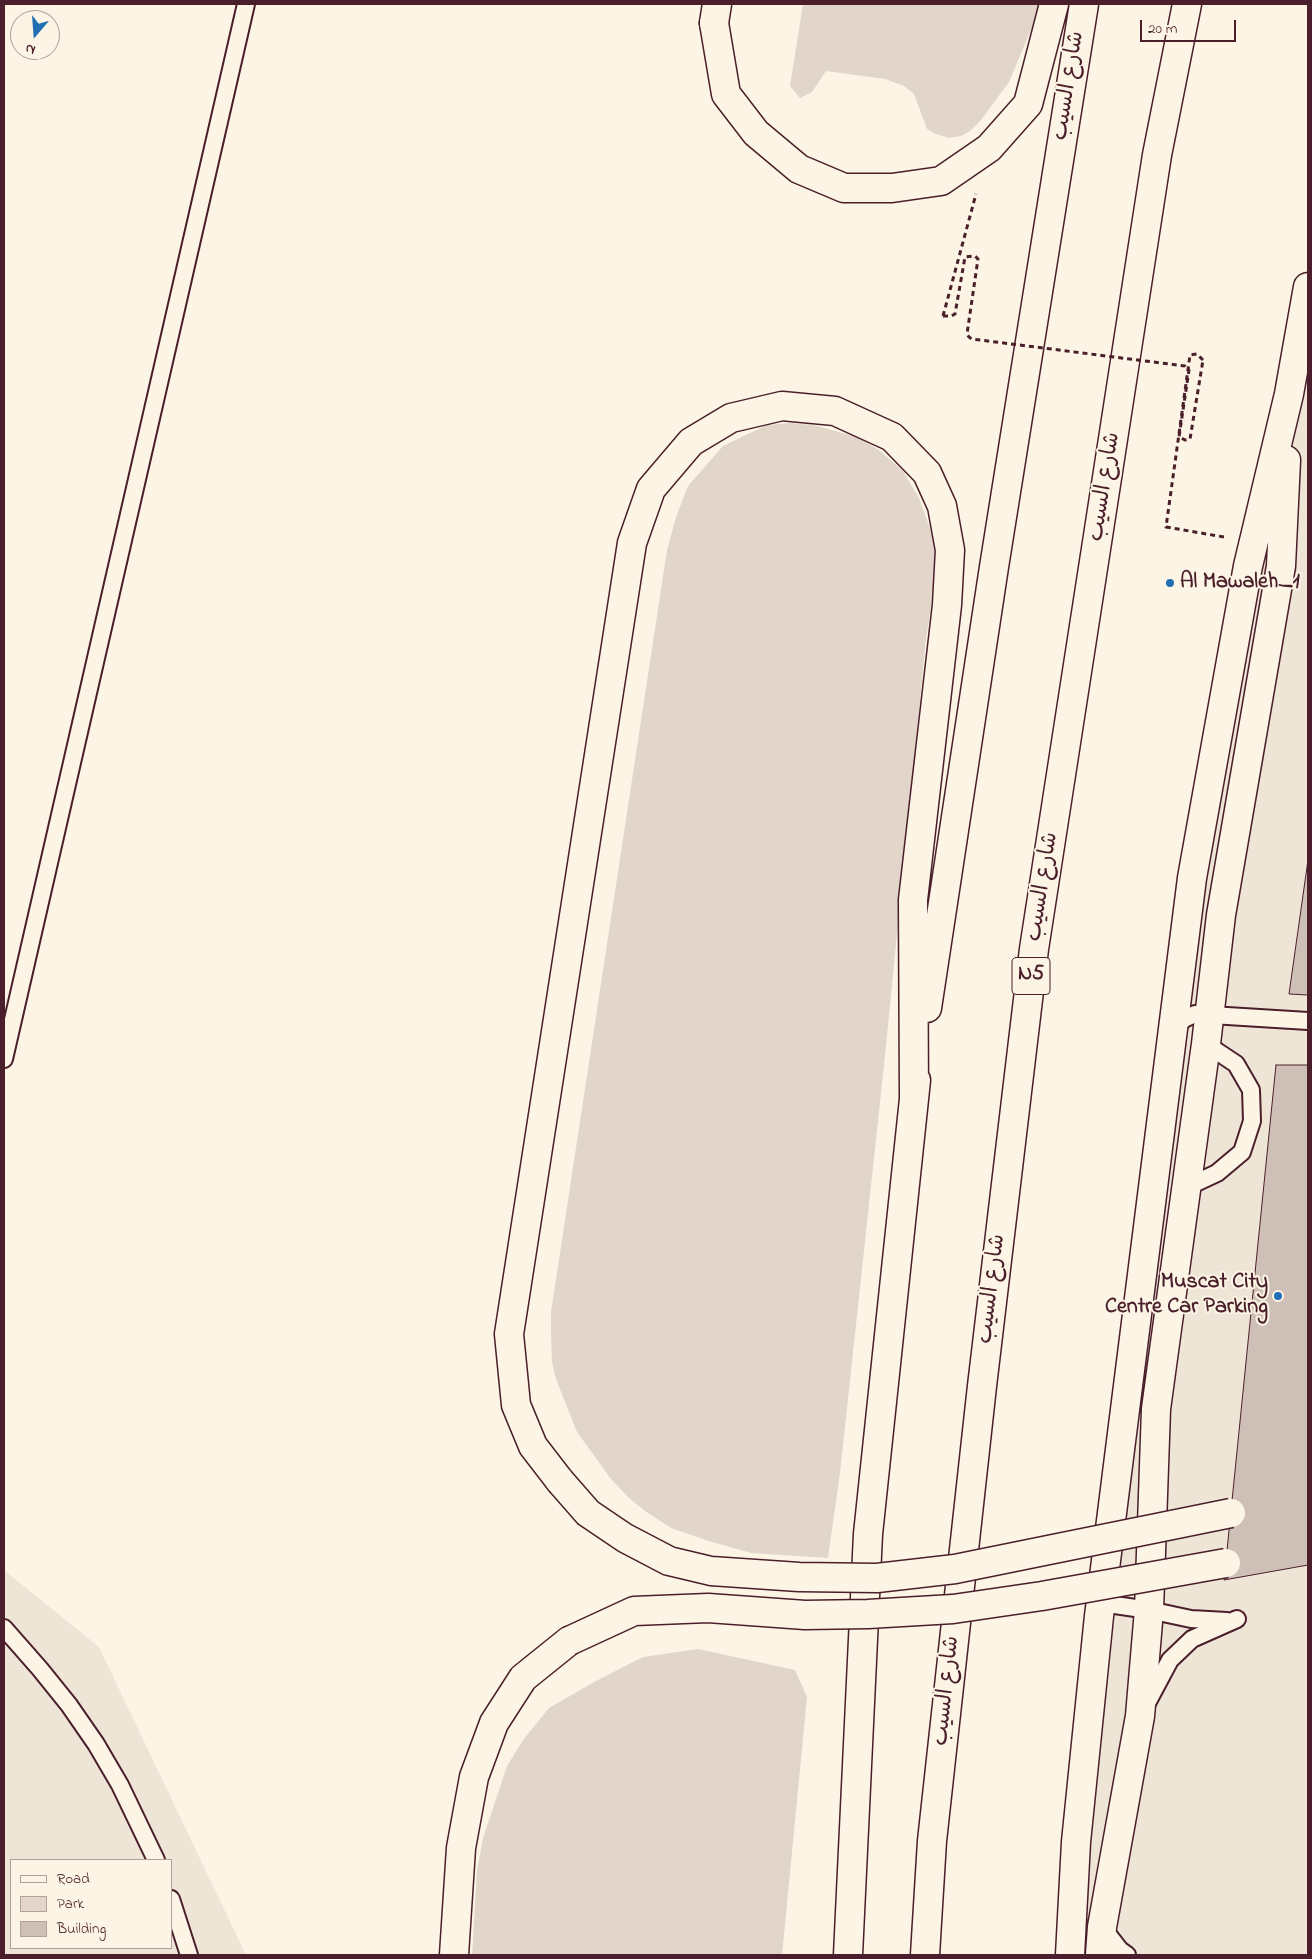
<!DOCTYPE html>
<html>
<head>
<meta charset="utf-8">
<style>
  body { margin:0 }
  #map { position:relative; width:1312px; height:1959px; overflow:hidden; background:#fcf5e5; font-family:"Indie Flower",sans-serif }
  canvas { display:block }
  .frame { position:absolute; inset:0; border:5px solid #4a1f2b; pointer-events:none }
  .legend { position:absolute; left:10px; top:1859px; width:162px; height:90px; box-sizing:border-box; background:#fcf5e5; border:1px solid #b59f9b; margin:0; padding:6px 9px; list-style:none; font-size:15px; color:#4a1f2b }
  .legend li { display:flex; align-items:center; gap:10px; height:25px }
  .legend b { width:25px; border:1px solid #b59f9b }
  .north { position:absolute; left:10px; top:10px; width:50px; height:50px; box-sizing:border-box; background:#fcf5e5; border:1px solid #b59f9b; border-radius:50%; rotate:198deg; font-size:14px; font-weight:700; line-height:20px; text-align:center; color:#4a1f2b }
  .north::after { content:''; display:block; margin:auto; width:18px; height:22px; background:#1f6fb2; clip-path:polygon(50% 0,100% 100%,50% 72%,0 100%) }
  .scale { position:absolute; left:1140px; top:20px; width:96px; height:22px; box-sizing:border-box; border:2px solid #4a1f2b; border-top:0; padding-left:6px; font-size:15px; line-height:18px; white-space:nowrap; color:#4a1f2b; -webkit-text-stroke:4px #fcf5e5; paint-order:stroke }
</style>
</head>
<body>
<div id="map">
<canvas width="1312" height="1959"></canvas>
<div class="frame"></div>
<ul class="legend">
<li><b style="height:6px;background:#fcf5e5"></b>Road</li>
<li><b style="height:14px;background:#e2d5ca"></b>Park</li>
<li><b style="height:14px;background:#cfc0b7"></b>Building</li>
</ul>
<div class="north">N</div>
<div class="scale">20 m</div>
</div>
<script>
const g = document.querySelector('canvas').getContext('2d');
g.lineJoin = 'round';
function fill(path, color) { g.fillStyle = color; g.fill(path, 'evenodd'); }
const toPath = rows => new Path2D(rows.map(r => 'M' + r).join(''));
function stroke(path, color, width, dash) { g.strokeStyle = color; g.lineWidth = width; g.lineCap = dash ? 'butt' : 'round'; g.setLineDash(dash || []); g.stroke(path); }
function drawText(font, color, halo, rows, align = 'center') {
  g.font = font + ' "Indie Flower","Playpen Sans Arabic",sans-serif'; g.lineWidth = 4; g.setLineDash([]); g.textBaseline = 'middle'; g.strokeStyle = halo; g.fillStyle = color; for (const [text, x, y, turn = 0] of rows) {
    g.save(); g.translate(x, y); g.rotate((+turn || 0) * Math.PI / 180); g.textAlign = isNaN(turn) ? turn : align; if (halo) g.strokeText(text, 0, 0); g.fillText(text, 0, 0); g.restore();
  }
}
fill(toPath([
  [1308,287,1308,1955,1070,1955,1192,878],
  [4,1570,99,1647,246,1955,4,1955],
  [11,1860,171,1860,171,1948,11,1948]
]), '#eee5d7');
fill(toPath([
  [803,4,1042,4,1009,82,981,120,970,131,961,136,949,138,936,134,927,129,914,94,904,86,885,79,826,71,812,92,800,98,790,86],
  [790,423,813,425,857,437,879,450,903,471,919,498,930,528,935,546,936,573,926,639,885,1056,840,1473,828,1558,751,1553,709,1541,671,1528,645,1511,629,1498,611,1479,577,1432,556,1379,552,1362,551,1335,551,1312,667,550,676,517,688,486,723,446,767,425],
  [698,1649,795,1670,807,1697,782,1955,472,1955,477,1870,483,1838,507,1766,523,1740,549,1708,596,1681,643,1657]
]), '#e2d5ca');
const building = toPath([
  [1308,860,1308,995,1289,994,1308,860],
  [1276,1065,1308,1065,1308,1565,1224,1580,1276,1065]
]);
fill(building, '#cfc0b7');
stroke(building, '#4a1f2b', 1);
const service = toPath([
  [1173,1029,1184,1019,1195,1014,1308,1021],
  [4,1059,246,4],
  [1185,1188,1217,1173,1242,1152,1252,1121,1251,1090,1236,1064,1206,1044],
  [1101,1603,1149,1610,1191,1619,1227,1621],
  [4,1628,40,1669,69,1705,96,1744,120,1785,156,1860],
  [1146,1705,1170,1660,1192,1639,1237,1619],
  [171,1899,189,1955],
  [1102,1927,1120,1950,1127,1955]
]);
const minor = toPath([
  [714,23,717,4]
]);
const tertiary = toPath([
  [1070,1955,1076,1842,1099,1616,1192,878,1248,566,1289,394,1308,287],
  [1100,1955,1102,1927,1140,1716,1149,1610,1156,1409,1206,1044,1221,915,1281,566,1286,460]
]);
const trunk = toPath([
  [714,23,726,94,756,133,799,169,844,188,892,188,941,181,989,148,1028,104,1054,4],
  [927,1008,994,567,1084,4],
  [560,1481,533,1446,516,1405,509,1334,632,543,651,489,691,442,731,418,782,406,835,411,892,437,927,473,942,506,950,550,947,605,913,900,914,1098],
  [454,1955,461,1848,474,1777,494,1723,523,1678,569,1641],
  [848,1955,868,1534,916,1080],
  [925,1955,932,1841,982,1386,1034,949,1157,155,1187,4]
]);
stroke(service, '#4a1f2b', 20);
stroke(minor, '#4a1f2b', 31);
stroke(tertiary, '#4a1f2b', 31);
stroke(trunk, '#4a1f2b', 31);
stroke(toPath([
  [943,316,976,194],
  [1203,360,1197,354,1190,355,1166,527,1224,537]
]), '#4a1f2b', 3, [5, 4]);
stroke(service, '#fcf5e5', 16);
stroke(minor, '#fcf5e5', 28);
stroke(tertiary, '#fcf5e5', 28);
stroke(trunk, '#fcf5e5', 28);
const trunkBridge = toPath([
  [560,1481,588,1513,625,1538,669,1561,711,1571,799,1577,877,1578,955,1569,1231,1513],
  [569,1641,634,1611,708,1608,805,1615,868,1614,953,1609,1042,1596,1226,1563]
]);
stroke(trunkBridge, '#4a1f2b', 31, []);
stroke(toPath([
  [943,316,951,316,955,314,965,257,975,256,978,259,967,334,969,337,972,339,1185,366,1189,370,1179,437,1185,440,1190,439,1203,360]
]), '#4a1f2b', 3, [5, 4]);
stroke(trunkBridge, '#fcf5e5', 28);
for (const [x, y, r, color] of [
  [1170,583,5,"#1f6fb2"],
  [1278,1296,5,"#1f6fb2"]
]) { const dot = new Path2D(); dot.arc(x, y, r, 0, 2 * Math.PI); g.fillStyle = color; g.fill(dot); stroke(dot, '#fcf5e5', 2); }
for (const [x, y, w] of [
  [1031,976,38]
]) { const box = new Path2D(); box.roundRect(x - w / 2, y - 18.5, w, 37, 4); g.fillStyle = '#fcf5e5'; g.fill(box); stroke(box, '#4a1f2b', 1); }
drawText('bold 21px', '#4a1f2b', null, [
  ["N5",1031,976]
]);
drawText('22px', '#4a1f2b', '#fcf5e5', [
  ["شارع السيب",1070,86,-81],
  ["شارع السيب",1106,487,-81],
  ["شارع السيب",1044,887,-81],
  ["شارع السيب",993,1289,-83],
  ["شارع السيب",948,1691,-84]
]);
drawText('bold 22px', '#4a1f2b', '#fcf5e5', [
  ["Al Mawaleh_1",1180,583],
  ["Muscat City",1268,1283,"right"],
  ["Centre Car Parking",1268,1308,"right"]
], 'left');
</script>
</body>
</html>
